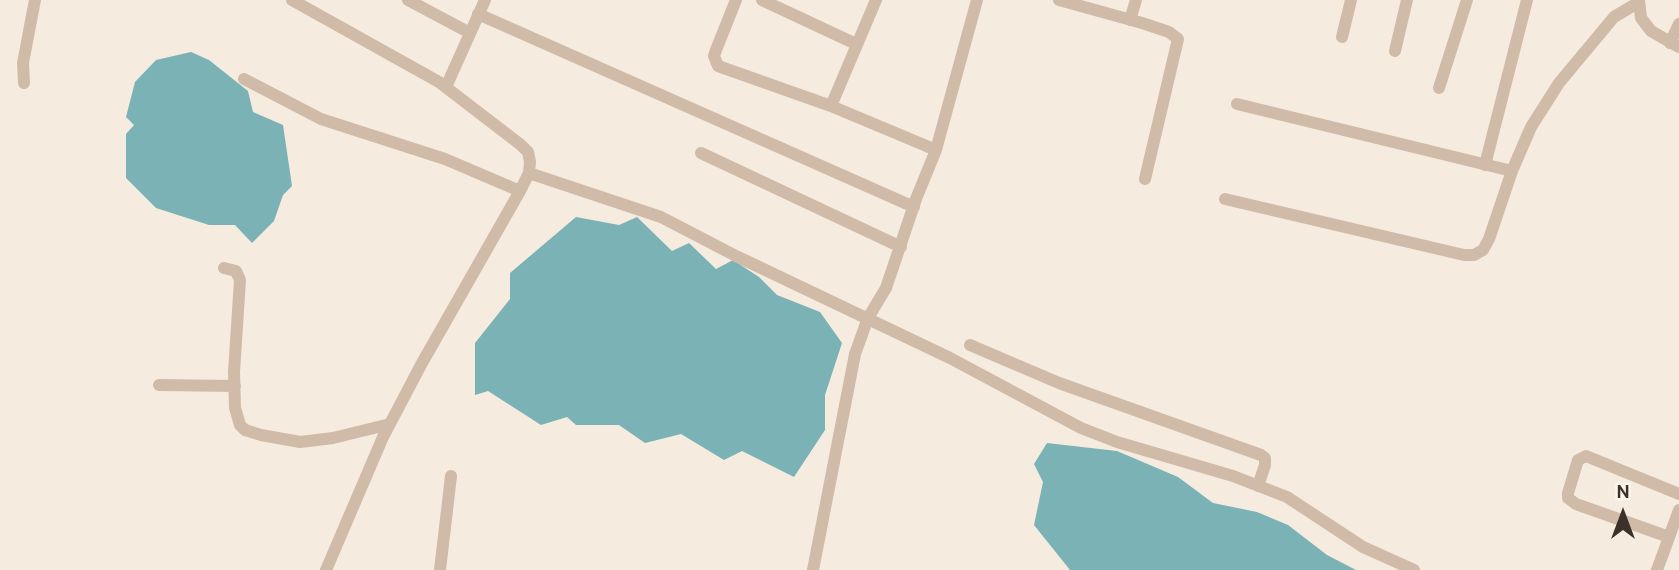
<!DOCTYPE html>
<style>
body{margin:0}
#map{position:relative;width:1679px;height:570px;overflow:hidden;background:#f6ebdf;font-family:Overpass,sans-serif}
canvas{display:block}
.north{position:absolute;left:1588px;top:479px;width:70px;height:70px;-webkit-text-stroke:5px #fcf5ec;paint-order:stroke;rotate:0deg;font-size:19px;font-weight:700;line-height:28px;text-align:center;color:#3c3029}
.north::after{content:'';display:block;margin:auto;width:24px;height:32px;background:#3c3029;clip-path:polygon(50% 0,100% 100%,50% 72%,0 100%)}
</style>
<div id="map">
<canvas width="1679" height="570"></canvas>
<div class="north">N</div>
</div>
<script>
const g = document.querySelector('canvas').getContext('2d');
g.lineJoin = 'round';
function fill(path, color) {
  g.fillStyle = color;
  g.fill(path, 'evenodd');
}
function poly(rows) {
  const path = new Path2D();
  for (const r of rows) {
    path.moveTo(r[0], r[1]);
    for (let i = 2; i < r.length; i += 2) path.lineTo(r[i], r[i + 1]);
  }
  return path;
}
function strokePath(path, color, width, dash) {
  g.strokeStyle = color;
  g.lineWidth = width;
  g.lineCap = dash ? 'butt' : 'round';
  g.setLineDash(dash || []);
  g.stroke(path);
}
fill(poly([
 [191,52,209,60,248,91,253,112,283,125,292,186,283,195,274,221,252,243,235,225,209,225,156,208,126,178,126,134,134,125,126,117,135,82,156,60],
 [576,217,619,225,637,217,672,251,689,243,716,269,733,260,759,277,777,295,820,312,842,343,825,395,825,430,794,477,742,451,724,460,681,434,645,443,619,425,576,425,567,417,541,425,488,391,475,395,475,343,510,299,510,273],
 [1047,443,1117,451,1178,477,1213,503,1257,512,1288,525,1327,555,1356,570,1070,570,1034,525,1043,482,1034,464]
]), '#7ab2b6');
strokePath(poly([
 [292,0,439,82,521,145,528,152,530,162,529,173,520,191,422,363,383,437,326,570],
 [408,0,470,33],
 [736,0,716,50,714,56,718,66,831,106,936,150],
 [762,0,856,44],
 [1059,0,1142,23,1169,32,1178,39,1145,179],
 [1639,0,1641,18,1651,31,1679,47],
 [478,14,914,207],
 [1130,20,1136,0],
 [1342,37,1351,0],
 [1670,43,1679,24],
 [1395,51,1407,0],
 [244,79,321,119,445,159,520,191],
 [24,83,23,63,35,0],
 [446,87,485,0],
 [1439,88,1467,0],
 [1237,104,1512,171],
 [831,106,876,0],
 [701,153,901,247],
 [1485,165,1527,0],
 [529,173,661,217,736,256,950,358,1081,428,1117,442,1233,476,1287,497,1363,547,1414,570],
 [1225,199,1464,255,1474,255,1483,250,1489,239,1512,171,1531,127,1559,83,1614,17,1639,2],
 [224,268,236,271,240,280,234,372,235,408,240,425,245,430,261,435,300,442,333,438,390,424],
 [970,345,1059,383,1261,455,1265,458,1265,465,1258,486],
 [159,385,235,386],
 [1669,537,1576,504,1568,498,1568,493,1578,460,1586,456,1679,494],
 [440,570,451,476],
 [813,570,855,354,868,318,886,288,916,199,936,150,977,0],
 [1657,570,1679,510]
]), '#d0bba8', 12);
</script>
